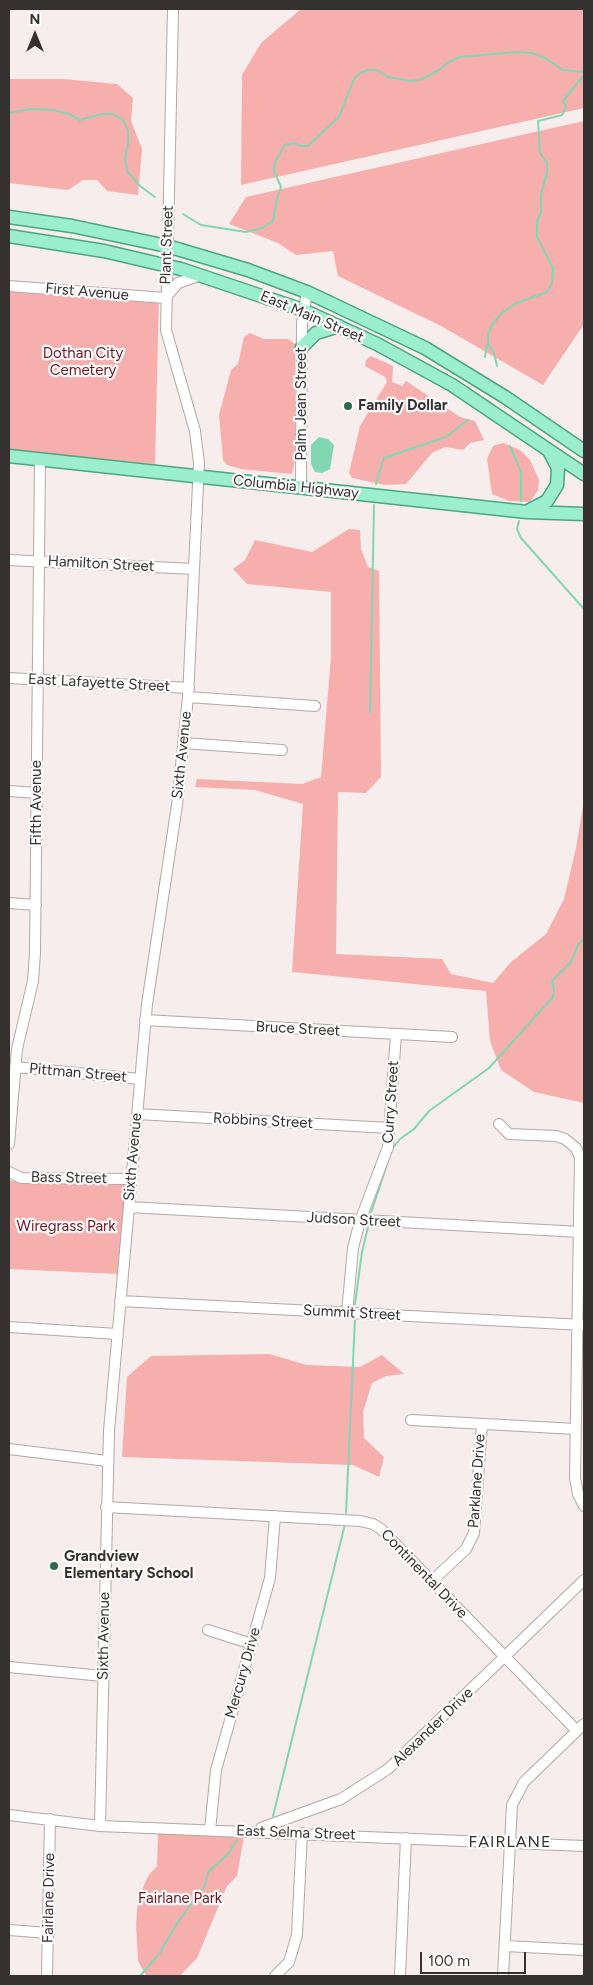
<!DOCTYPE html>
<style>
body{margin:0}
#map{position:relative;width:593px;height:1985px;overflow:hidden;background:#f7edec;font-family:Figtree,sans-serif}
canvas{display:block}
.frame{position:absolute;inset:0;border:10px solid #353131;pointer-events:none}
.north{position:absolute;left:10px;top:10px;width:50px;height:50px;-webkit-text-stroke:4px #fefcfc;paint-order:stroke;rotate:0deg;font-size:14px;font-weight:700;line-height:20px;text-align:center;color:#353131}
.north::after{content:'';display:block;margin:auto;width:18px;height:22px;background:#353131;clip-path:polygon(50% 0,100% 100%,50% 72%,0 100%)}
.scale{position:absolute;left:420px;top:1952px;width:106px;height:22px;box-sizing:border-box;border:2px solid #353131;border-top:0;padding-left:6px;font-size:15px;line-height:18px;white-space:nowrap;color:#353131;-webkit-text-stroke:4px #fefcfc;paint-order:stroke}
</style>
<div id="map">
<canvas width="593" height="1985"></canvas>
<div class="frame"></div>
<div class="north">N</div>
<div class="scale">100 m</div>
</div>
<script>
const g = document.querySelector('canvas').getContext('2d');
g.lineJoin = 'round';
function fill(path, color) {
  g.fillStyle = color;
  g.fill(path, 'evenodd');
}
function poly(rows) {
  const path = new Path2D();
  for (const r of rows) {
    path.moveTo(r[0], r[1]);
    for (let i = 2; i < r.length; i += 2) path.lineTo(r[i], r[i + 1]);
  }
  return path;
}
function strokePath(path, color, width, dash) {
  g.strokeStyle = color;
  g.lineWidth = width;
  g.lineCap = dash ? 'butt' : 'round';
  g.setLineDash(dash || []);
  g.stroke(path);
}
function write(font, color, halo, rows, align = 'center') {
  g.font = font + ' Figtree,sans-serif';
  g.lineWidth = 4.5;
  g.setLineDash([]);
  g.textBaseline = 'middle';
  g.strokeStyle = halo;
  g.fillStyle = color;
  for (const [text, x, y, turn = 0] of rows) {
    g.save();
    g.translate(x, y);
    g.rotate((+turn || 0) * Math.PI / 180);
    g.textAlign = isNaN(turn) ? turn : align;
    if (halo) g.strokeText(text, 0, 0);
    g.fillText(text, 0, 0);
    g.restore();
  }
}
fill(poly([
 [301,9,584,9,584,108,241,185,242,75,261,43],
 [9,79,63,79,117,84,133,98,131,121,142,149,138,195,107,191,97,180,83,180,68,190,9,183],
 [584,121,584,324,543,385,441,326,338,276,333,251,296,255,278,243,229,224,246,197],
 [9,282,159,294,155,464,9,450],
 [250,333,264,339,288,339,295,344,296,457,292,474,241,469,227,465,223,460,219,415,231,370,238,364,244,337],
 [371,356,393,366,392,382,402,386,406,381,460,417,475,421,484,440,470,443,463,450,445,447,432,453,406,484,385,485,352,478,349,473,360,426,387,382,385,377,365,366,366,360],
 [503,443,520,450,530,460,539,480,538,490,530,502,509,501,492,494,487,459,493,446],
 [349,529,360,530,361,549,368,567,379,571,381,777,366,793,338,792,336,954,442,959,451,974,493,983,511,962,546,934,564,899,576,848,584,800,584,1103,534,1092,501,1070,490,1041,486,991,292,972,303,804,255,790,195,787,197,779,302,784,321,777,331,656,331,592,247,584,233,569,245,560,255,540,312,552],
 [9,1181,124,1184,126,1187,118,1274,9,1269],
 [269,1354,307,1365,360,1367,382,1355,404,1374,386,1376,372,1383,363,1412,364,1438,384,1457,379,1477,353,1465,122,1457,127,1377,151,1356],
 [158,1833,244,1836,237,1876,227,1886,197,1958,180,1976,146,1975,138,1961,136,1924,138,1899,148,1876,157,1866]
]), '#f6afac');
fill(poly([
 [319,437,328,439,334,445,330,469,322,473,315,472,311,464,311,445]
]), '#81d7b1');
strokePath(poly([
 [9,113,31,109,53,110,69,114,80,120,102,114,113,114,123,120,128,130,128,143,125,158,127,171,140,186,155,197],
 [183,214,201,225,246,232,262,228,273,221,277,198,281,187,274,171,275,162,285,145,294,143,301,146,308,146,339,117,354,79,360,73,368,70,377,70,388,77,411,81,422,79,439,70,449,62,460,57,517,52,532,53,545,58,563,70,584,72],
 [485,357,487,345],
 [497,366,494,353,488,344,488,335,492,325,501,314,514,304,547,292,552,283,553,268,537,237,537,221,541,212,541,195,547,172,547,163,540,153,538,121,562,115,566,107,563,101,584,75],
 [510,446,521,472,521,501],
 [376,484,384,458,446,437,468,420],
 [519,521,517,529,521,538,584,609],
 [370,712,374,505],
 [392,1149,400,1139,414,1129,429,1111,489,1068,553,997,554,989,552,981,571,962,578,945,584,939],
 [371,1213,390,1155],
 [355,1304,362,1252,368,1227],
 [346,1513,355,1319],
 [273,1816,345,1524],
 [140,1976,159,1954,176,1925,205,1885,208,1872,228,1854,237,1840]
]), '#81d7b1', 2);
const minor = poly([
 [9,286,165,298,178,283,201,275],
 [301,487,302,323,307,292],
 [9,560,194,569],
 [9,678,189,688],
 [188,697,315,706],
 [183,743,282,750],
 [9,791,37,793],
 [9,903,36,905],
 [145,1020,452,1037],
 [15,1067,140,1079],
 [137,1114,390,1128],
 [499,1124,509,1134,556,1136,565,1139,576,1148,580,1157,575,1478,578,1494,584,1506],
 [9,1144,17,1049,33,981,35,953,40,459],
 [9,1172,21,1178,131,1179],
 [129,1207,580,1232],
 [120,1301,584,1325],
 [347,1313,353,1248,360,1221,388,1147,396,1034],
 [9,1327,117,1334],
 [411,1420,576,1429],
 [9,1449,107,1461],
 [106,1507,360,1521,373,1524,381,1529,577,1731],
 [432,1581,466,1549,474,1533,482,1424],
 [208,1630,252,1644],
 [9,1667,103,1676],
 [9,1815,100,1826,584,1846],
 [100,1826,109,1431,147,1004,177,805,188,697,199,463,195,431,166,330,173,9],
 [261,1828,341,1799,388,1769,584,1580],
 [210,1830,216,1770,270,1578,275,1516],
 [9,1930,49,1933],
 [505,1946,584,1950],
 [47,1976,50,1819],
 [275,1976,289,1962,297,1935,302,1833],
 [400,1976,406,1838],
 [503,1976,512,1805,524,1782,584,1724]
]);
const major = poly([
 [9,217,72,226,167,246,248,270,307,292,425,348,505,397,584,451],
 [9,236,104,251,181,269,303,310,377,344,452,385,584,474],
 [302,347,316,333,339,326],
 [9,456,527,512,584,514],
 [528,511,547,501,557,485,558,468,549,451]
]);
strokePath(minor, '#b2a8a8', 12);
strokePath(major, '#4ca682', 15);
strokePath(minor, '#fff', 10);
strokePath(major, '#9befce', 12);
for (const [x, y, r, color] of [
 [348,406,5,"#2f6851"],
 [54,1566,5,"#2f6851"]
]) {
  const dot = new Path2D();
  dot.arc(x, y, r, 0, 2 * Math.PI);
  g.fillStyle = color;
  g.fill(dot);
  strokePath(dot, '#fefcfc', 2);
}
write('15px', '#353131', '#fefcfc', [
 ["Plant Street",167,245,-88],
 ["First Avenue",87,292,5],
 ["East Main Street",312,317,23],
 ["Palm Jean Street",302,404,-90],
 ["Columbia Highway",296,487,6],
 ["Hamilton Street",101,564,3],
 ["East Lafayette Street",99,683,3],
 ["Sixth Avenue",182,755,-84],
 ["Fifth Avenue",37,803,-90],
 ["Bruce Street",298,1029,3],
 ["Pittman Street",78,1073,5],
 ["Curry Street",391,1102,-86],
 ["Robbins Street",263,1121,3],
 ["Sixth Avenue",133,1157,-85],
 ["Bass Street",69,1178,1],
 ["Judson Street",354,1220,3],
 ["Summit Street",352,1313,3],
 ["Parklane Drive",477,1481,-86],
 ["Continental Drive",424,1574,46],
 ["Sixth Avenue",104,1636,-89],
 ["Mercury Drive",243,1673,-74],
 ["Alexander Drive",433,1727,-44],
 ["East Selma Street",296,1833,2],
 ["Fairlane Drive",49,1898,-89]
]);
write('15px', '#75141f', '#fefcfc', [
 ["Dothan City",83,354],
 ["Cemetery",83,371],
 ["Wiregrass Park",66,1227],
 ["Fairlane Park",180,1899]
]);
write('bold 15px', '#353131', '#fefcfc', [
 ["Family Dollar",358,406],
 ["Grandview",64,1557],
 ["Elementary School",64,1574]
], 'left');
g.letterSpacing = '1px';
write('16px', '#353131', '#fefcfc', [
 ["FAIRLANE",510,1842]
]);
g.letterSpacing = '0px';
</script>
